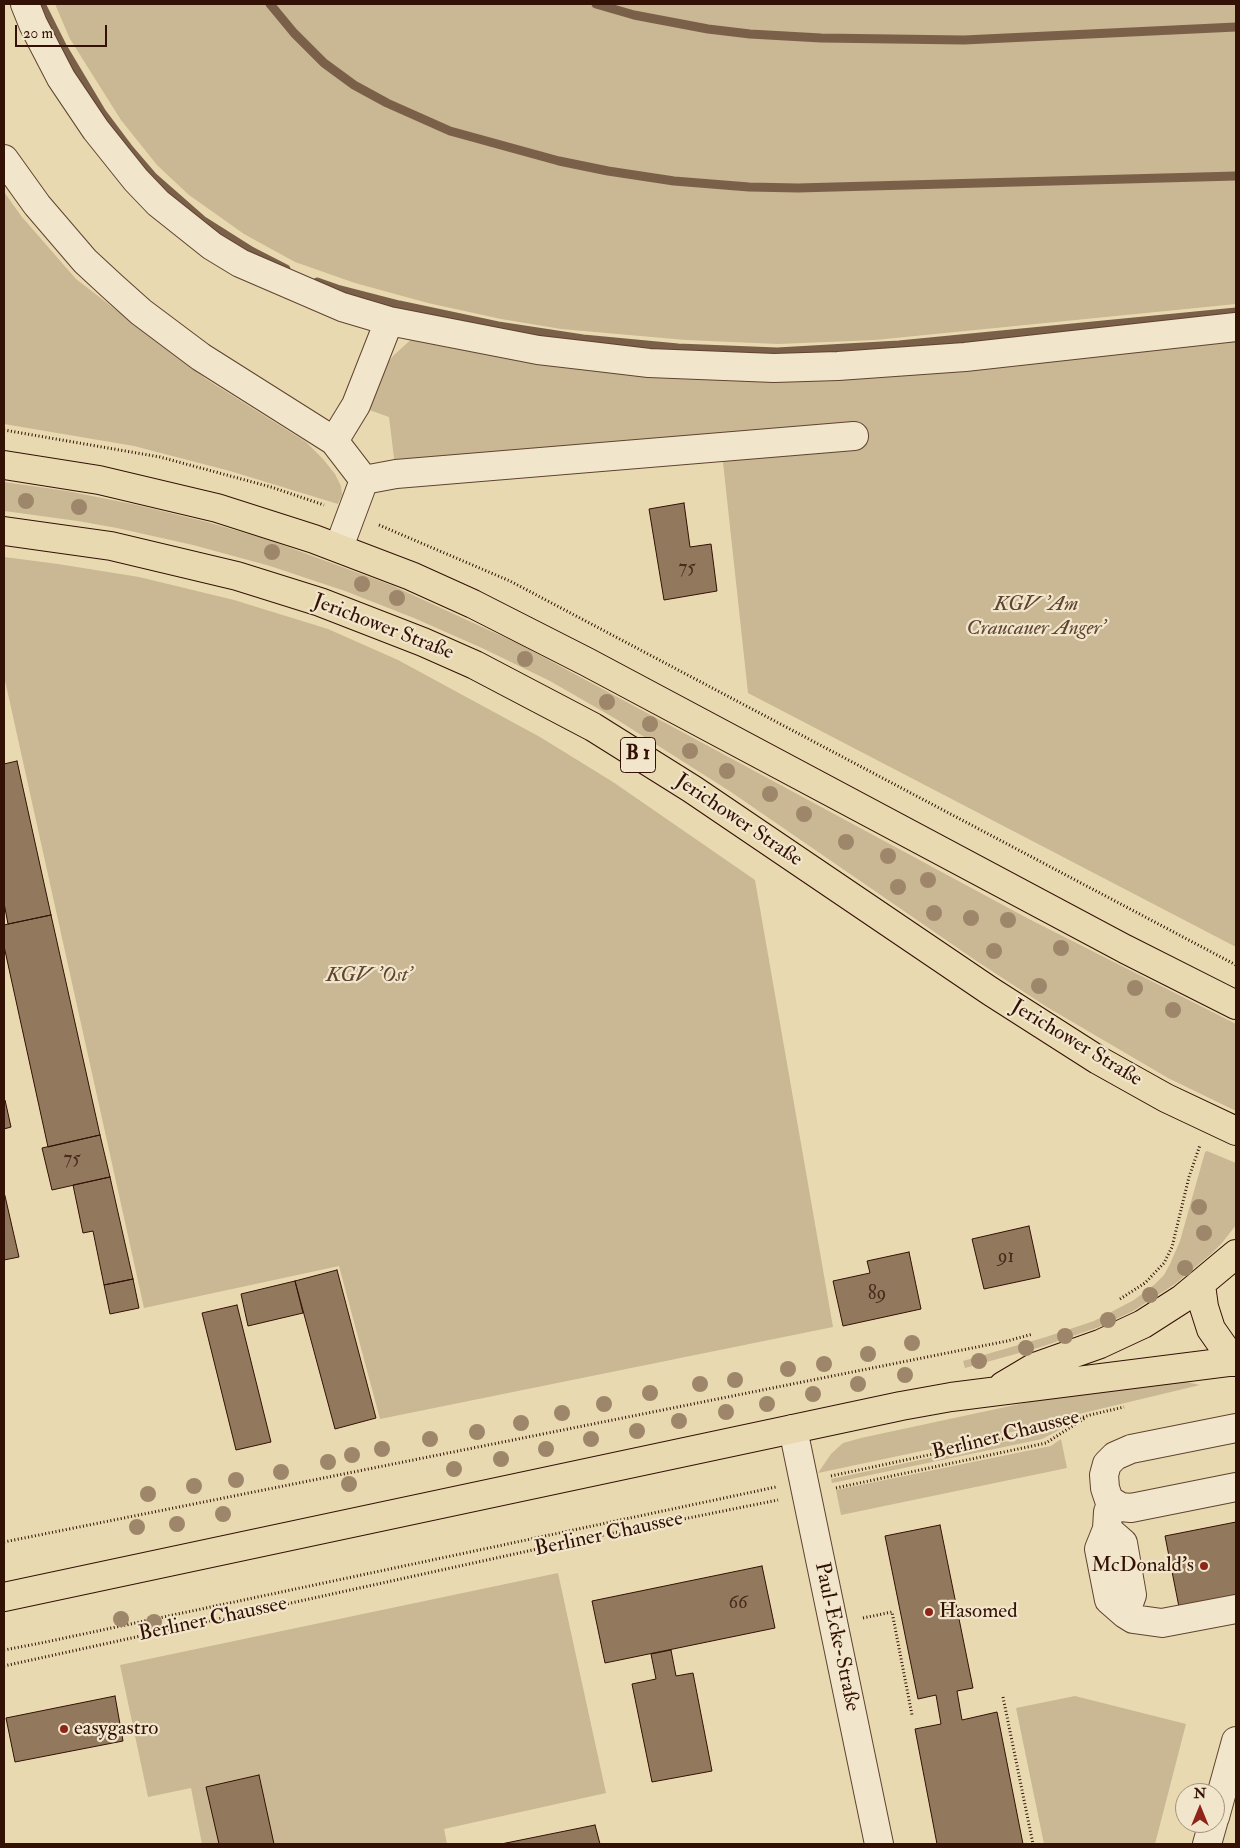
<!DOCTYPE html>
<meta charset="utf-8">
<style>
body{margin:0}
#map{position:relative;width:1240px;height:1848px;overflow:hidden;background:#e9d9b0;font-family:"IM FELL Double Pica",serif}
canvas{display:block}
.frame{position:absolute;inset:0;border:5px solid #331105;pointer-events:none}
.north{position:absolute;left:1175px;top:1783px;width:50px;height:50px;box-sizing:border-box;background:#f1e6cc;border:1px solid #a5917c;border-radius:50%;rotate:0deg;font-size:14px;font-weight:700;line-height:20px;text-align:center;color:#331105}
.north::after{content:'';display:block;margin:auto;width:18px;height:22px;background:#8f2418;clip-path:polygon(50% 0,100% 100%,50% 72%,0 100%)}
.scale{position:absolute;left:15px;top:25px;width:92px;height:22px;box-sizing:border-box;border:2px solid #331105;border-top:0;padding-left:6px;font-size:15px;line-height:18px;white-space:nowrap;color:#331105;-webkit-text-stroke:4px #f1e6cc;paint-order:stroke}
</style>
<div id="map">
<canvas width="1240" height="1848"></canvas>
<div class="frame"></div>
<div class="north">N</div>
<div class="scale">20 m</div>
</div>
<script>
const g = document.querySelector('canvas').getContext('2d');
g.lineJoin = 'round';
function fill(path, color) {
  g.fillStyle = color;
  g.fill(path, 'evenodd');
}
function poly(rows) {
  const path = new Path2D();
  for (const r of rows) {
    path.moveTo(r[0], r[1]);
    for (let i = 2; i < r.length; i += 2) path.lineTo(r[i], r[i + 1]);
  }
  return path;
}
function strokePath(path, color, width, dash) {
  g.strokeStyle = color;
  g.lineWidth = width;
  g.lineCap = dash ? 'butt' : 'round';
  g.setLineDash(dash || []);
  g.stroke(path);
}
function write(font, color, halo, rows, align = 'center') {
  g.font = font + ' "IM FELL Double Pica",serif';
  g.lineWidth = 4.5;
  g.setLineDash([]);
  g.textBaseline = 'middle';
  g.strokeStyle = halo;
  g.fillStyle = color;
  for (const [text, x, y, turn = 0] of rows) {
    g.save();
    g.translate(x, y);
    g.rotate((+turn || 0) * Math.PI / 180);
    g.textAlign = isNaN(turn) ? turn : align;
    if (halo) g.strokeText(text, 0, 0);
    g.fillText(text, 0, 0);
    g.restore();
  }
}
fill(poly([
 [55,4,1236,4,1236,304,875,340,778,344,686,340,561,329,501,319,428,303,355,283,295,262,244,234,189,195,157,165,121,120,70,39],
 [4,192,22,217,76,279,206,379,306,442,323,459,335,474,341,486,342,495,338,504,230,471,134,446,4,424],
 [415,336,601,366,1236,337,1236,947,748,693,722,453,865,445,864,433,395,466,389,417,364,408,381,371,394,355],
 [4,482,67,491,137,505,207,522,269,540,391,585,519,644,1027,918,1236,1024,1236,1111,1168,1078,1047,1007,978,962,731,792,616,719,550,681,482,648,414,618,345,591,270,566,193,545,117,528,78,521,4,511],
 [4,557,58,564,139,577,234,600,328,629,398,660,540,737,613,782,755,880,833,1327,380,1419,339,1266,144,1308,4,676],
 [1207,1151,1236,1163,1236,1225,1222,1243,1211,1254,1175,1284,1133,1311,1099,1327,1041,1347,965,1368,963,1361,1046,1337,1094,1321,1134,1300,1155,1284,1164,1275,1170,1264,1180,1241,1205,1152],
 [1182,1381,1200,1385,1083,1413,1035,1427,818,1473,831,1454,843,1443,861,1438,1080,1391],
 [1065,1427,1042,1439,832,1483,831,1479,1041,1434],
 [1061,1439,1067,1468,841,1515,836,1490,1051,1446],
 [558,1573,606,1793,444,1829,447,1844,202,1844,191,1788,148,1797,120,1665],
 [1075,1696,1186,1724,1155,1844,1044,1844,1016,1708]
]), '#cab793');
strokePath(poly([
 [41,4,62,46,102,113,129,149,153,177,202,220,251,251,286,269],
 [270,4,294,33,324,63,354,85,387,103,450,131,559,161,608,171,674,181,749,187,798,188,1236,176],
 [596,4,634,15,708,29,750,34,821,38,964,40,1236,27],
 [317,282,337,289,399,305,498,326,583,339,678,348,777,352,899,345,1236,312]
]), '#7b6049', 9);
const building = poly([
 [684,503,690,547,711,544,717,591,664,600,649,509,684,503],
 [17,761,51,915,8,924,4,903,4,764,17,761],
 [51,915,100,1135,48,1147,4,946,4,925,51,915],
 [4,1100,5,1100,11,1127,4,1129,4,1100],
 [100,1135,110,1177,52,1190,42,1148,100,1135],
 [110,1177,133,1279,104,1285,93,1231,83,1233,73,1185,110,1177],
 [5,1196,19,1257,4,1260,4,1197,5,1196],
 [1029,1226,1040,1277,984,1289,972,1239,1029,1226],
 [909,1252,921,1309,843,1326,833,1281,870,1273,867,1261,909,1252],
 [337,1270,376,1418,335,1429,295,1281,337,1270],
 [133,1279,139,1308,110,1314,104,1285,133,1279],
 [295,1281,303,1313,248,1326,241,1294,295,1281],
 [237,1305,271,1442,236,1450,202,1313,237,1305],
 [1236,1522,1236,1596,1179,1607,1165,1536,1236,1522],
 [940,1525,973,1688,957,1691,962,1720,997,1712,1023,1844,937,1844,915,1729,941,1724,936,1695,918,1699,885,1536,940,1525],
 [762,1566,775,1628,605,1663,592,1601,762,1566],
 [671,1650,676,1676,693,1673,712,1771,652,1782,632,1684,656,1679,651,1654,671,1650],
 [115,1696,123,1741,15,1762,6,1718,115,1696],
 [259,1775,274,1844,219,1844,206,1787,259,1775],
 [595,1825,600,1844,501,1844,595,1825]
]);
fill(building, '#92795e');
strokePath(building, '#331105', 1);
const minor = poly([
 [25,4,33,24,61,78,96,130,136,180,158,203,212,246,240,263,342,307,389,321,538,350,590,356,649,363,774,368,838,366,965,357,1236,327],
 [4,159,37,205,85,261,112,286,141,312,201,357,334,441,364,480],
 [334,441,356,405,389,321],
 [339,547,364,480,396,474,854,436],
 [1236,1428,1131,1449,1115,1456,1107,1464,1104,1475,1105,1488,1109,1500,1121,1507,1131,1508,1236,1487],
 [793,1429,879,1844],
 [1108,1512,1107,1529,1099,1549,1109,1600,1125,1614],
 [1107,1529,1123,1543,1132,1595,1125,1614,1133,1619,1162,1623,1236,1609],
 [1215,1817,1236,1741],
 [1207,1844,1213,1823]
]);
const major = poly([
 [4,465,99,480,217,508,314,539,411,576,473,604,587,662,1125,949,1236,1005],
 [4,531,111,546,237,576,320,602,423,642,475,665,593,727,692,789,990,991,1098,1060,1166,1098,1236,1131],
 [1201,1285,1204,1307,1211,1329,1234,1362],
 [1003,1386,1035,1367,1100,1344,1143,1324,1182,1299,1236,1254],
 [4,1597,901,1406,951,1397,1236,1361]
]);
strokePath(minor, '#604330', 30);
strokePath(major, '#331105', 30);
strokePath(poly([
 [4,430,160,457,271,487,324,505],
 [379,525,510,581,1236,965],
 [1120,1299,1145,1283,1164,1263,1172,1247,1189,1177,1200,1145],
 [831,1476,1040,1431,1090,1415,1124,1407],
 [836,1488,1046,1443,1085,1418],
 [4,1542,1007,1341,1033,1334],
 [863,1618,892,1612,912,1715],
 [4,1650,41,1643,776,1487],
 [4,1666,569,1542,778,1500],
 [1003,1697,1033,1844]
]), '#331105', 3, [1, 2.5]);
strokePath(minor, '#f1e6cc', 28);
strokePath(major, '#e9d9b0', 28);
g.fillStyle = '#9e866a';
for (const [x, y] of [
 [26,501],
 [79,507],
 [272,552],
 [362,584],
 [397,598],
 [525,659],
 [607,702],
 [650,724],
 [690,751],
 [727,771],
 [770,794],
 [804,814],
 [846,842],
 [888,856],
 [928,880],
 [898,887],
 [934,913],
 [971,918],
 [1008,920],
 [1061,948],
 [994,951],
 [1039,986],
 [1135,988],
 [1173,1010],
 [1199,1207],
 [1204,1233],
 [1185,1268],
 [1150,1295],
 [1108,1320],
 [1065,1336],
 [912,1343],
 [1026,1348],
 [868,1354],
 [979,1361],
 [824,1364],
 [788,1369],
 [905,1375],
 [735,1380],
 [700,1384],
 [858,1384],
 [650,1393],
 [813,1394],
 [604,1404],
 [767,1404],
 [726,1412],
 [562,1413],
 [679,1421],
 [521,1423],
 [637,1431],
 [477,1432],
 [430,1439],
 [591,1439],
 [382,1449],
 [546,1449],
 [352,1455],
 [501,1459],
 [328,1462],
 [454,1469],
 [281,1472],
 [236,1480],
 [349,1484],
 [194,1486],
 [148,1494],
 [223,1514],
 [177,1524],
 [137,1527],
 [121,1619],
 [154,1622]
]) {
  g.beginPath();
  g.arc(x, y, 8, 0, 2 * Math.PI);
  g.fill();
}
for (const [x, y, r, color] of [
 [1204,1566,5,"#8f2418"],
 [929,1612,5,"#8f2418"],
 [64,1729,5,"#8f2418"]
]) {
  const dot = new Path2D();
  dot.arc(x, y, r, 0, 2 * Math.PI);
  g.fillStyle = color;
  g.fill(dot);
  strokePath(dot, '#f1e6cc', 2);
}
write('19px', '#4b2b1b', null, [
 ["75",687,569],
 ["75",72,1160],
 ["91",1006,1258],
 ["89",877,1295],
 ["66",738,1604]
]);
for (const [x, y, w] of [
 [638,755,35]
]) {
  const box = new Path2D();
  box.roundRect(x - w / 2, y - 17.5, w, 35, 4);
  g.fillStyle = '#f1e6cc';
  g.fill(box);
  strokePath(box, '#331105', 1);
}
write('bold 20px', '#331105', null, [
 ["B 1",638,755]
]);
write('italic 21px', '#604330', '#f1e6cc', [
 ["KGV 'Am",1036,605],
 ["Craucauer Anger'",1036,629],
 ["KGV 'Ost'",369,976]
]);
write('21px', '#331105', '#f1e6cc', [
 ["Jerichower Straße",383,628,21],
 ["Jerichower Straße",738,821,34],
 ["Jerichower Straße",1076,1044,31],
 ["Berliner Chaussee",1006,1436,-14],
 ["Berliner Chaussee",609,1535,-12],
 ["Berliner Chaussee",213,1620,-12],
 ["Paul-Ecke-Straße",836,1637,78]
]);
write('21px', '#331105', '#f1e6cc', [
 ["McDonald's",1194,1566,"right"],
 ["Hasomed",939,1612],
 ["easygastro",74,1729]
], 'left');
</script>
